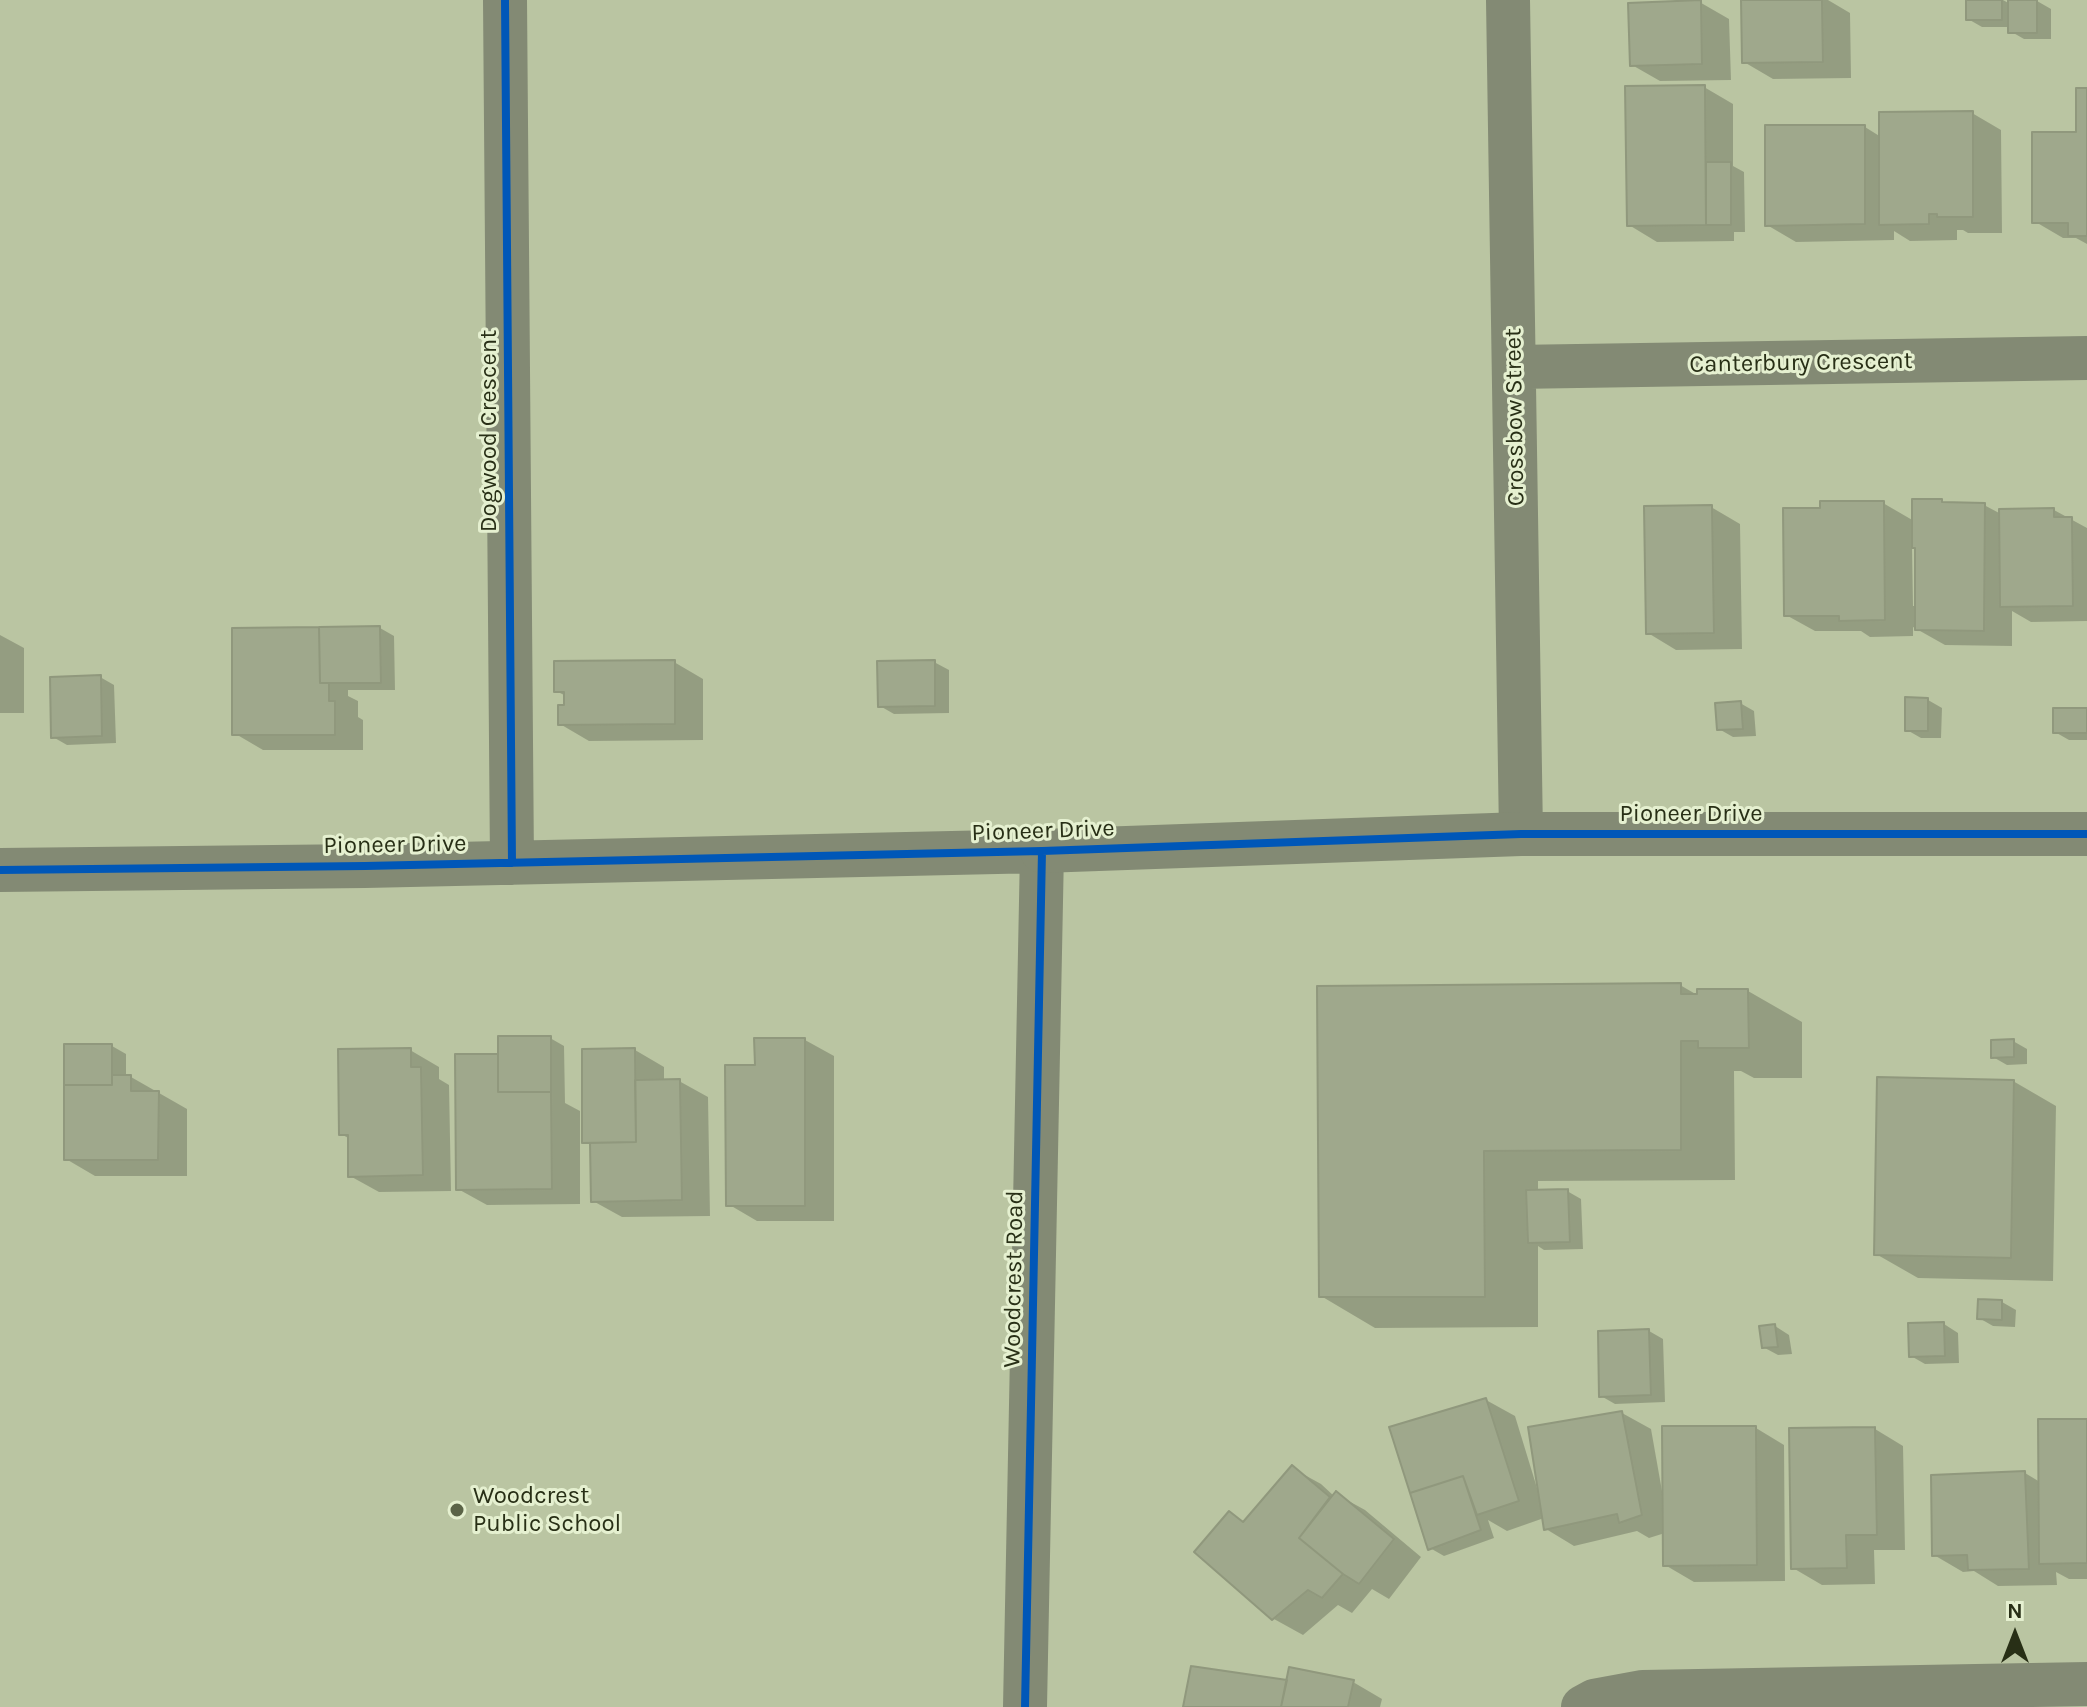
<!DOCTYPE html>
<style>
body{margin:0}
#map{position:relative;width:2087px;height:1707px;overflow:hidden;background:#bac5a2;font-family:Karla,sans-serif}
canvas{display:block}
.north{position:absolute;left:1975px;top:1595px;width:80px;height:80px;-webkit-text-stroke:6px #e5f0d0;paint-order:stroke;rotate:0deg;font-size:22px;font-weight:700;line-height:32px;text-align:center;color:#282f16}
.north::after{content:'';display:block;margin:auto;width:28px;height:36px;background:#282f16;clip-path:polygon(50% 0,100% 100%,50% 72%,0 100%)}
</style>
<div id="map">
<canvas width="2087" height="1707"></canvas>
<div class="north">N</div>
</div>
<script>
const g = document.querySelector('canvas').getContext('2d');
g.lineJoin = 'round';
function fill(path, color) {
  g.fillStyle = color;
  g.fill(path, 'evenodd');
}
function poly(rows) {
  const path = new Path2D();
  for (const r of rows) {
    path.moveTo(r[0], r[1]);
    for (let i = 2; i < r.length; i += 2) path.lineTo(r[i], r[i + 1]);
  }
  return path;
}
function strokePath(path, color, width, dash) {
  g.strokeStyle = color;
  g.lineWidth = width;
  g.lineCap = dash ? 'butt' : 'round';
  g.setLineDash(dash || []);
  g.stroke(path);
}
function write(font, color, halo, rows, align = 'center') {
  g.font = font + ' Karla,sans-serif';
  g.lineWidth = 6;
  g.setLineDash([]);
  g.textBaseline = 'middle';
  g.strokeStyle = halo;
  g.fillStyle = color;
  for (const [text, x, y, turn = 0] of rows) {
    g.save();
    g.translate(x, y);
    g.rotate((+turn || 0) * Math.PI / 180);
    g.textAlign = isNaN(turn) ? turn : align;
    if (halo) g.strokeText(text, 0, 0);
    g.fillText(text, 0, 0);
    g.restore();
  }
}
fill(poly([
 [1690,0,1696,0,1729,19,1731,80,1660,81,1632,65,1690,2],
 [1743,0,1828,0,1850,13,1851,78,1773,79,1744,62],
 [1968,0,2003,0,2010,4,2037,1,2051,9,2051,39,2024,39,2010,31,2010,27,1982,27,1968,19],
 [1704,87,1733,104,1733,166,1744,172,1745,232,1734,232,1734,241,1657,242,1629,225],
 [2087,90,2087,244,2076,238,2063,238,2034,221,2078,134],
 [1972,113,2001,130,2002,233,1968,233,1963,230,1957,230,1957,240,1910,241,1894,231,1894,240,1796,242,1767,225,1865,127,1881,137],
 [1941,501,1946,504,1984,505,2001,514,2054,510,2087,528,2087,621,2031,622,2012,611,2012,646,1945,645,1913,627,1913,636,1870,637,1861,631,1815,631,1786,615,1822,510,1883,503,1914,521],
 [1912,546,1917,549,1917,606,1913,606],
 [1711,507,1740,524,1742,649,1676,650,1648,633],
 [380,628,394,636,395,690,348,690,348,696,358,701,358,717,363,720,363,750,263,750,234,733],
 [0,635,24,648,24,713,0,713],
 [674,662,703,679,703,740,589,741,560,724,566,707,566,696,556,691],
 [934,662,949,670,949,713,894,714,880,706],
 [100,677,114,685,116,743,67,745,53,737],
 [1928,700,1942,708,1941,738,1921,738,1907,730],
 [1740,703,1754,711,1756,736,1733,737,1719,729],
 [2087,710,2087,740,2069,740,2055,732],
 [1680,985,1699,996,1748,991,1802,1022,1802,1078,1754,1078,1741,1071,1734,1071,1735,1180,1538,1181,1538,1192,1567,1191,1581,1199,1583,1249,1544,1250,1538,1246,1538,1327,1375,1328,1321,1296,1319,988],
 [550,1038,564,1046,565,1103,580,1111,580,1204,487,1205,458,1189,500,1056],
 [805,1040,834,1056,834,1221,757,1221,728,1204,757,1067],
 [2013,1041,2027,1049,2027,1064,2007,1065,1993,1057],
 [112,1046,126,1054,126,1077,131,1077,187,1109,187,1176,95,1176,66,1159],
 [410,1050,439,1067,439,1079,449,1085,451,1191,379,1192,350,1176,350,1139,341,1134],
 [635,1050,664,1067,664,1081,679,1081,708,1097,710,1216,622,1217,593,1201,592,1146,584,1141],
 [2013,1081,2056,1106,2053,1281,1918,1278,1876,1254],
 [2002,1302,2016,1310,2015,1327,1993,1326,1979,1318],
 [1944,1324,1958,1333,1959,1363,1925,1364,1911,1356],
 [1775,1326,1789,1335,1792,1354,1778,1355,1763,1347],
 [1649,1331,1663,1339,1665,1402,1615,1404,1601,1396],
 [1486,1400,1515,1416,1537,1488,1622,1413,1651,1429,1662,1491,1756,1428,1784,1445,1785,1581,1694,1582,1665,1565,1665,1533,1649,1538,1637,1531,1574,1546,1546,1529,1544,1518,1507,1531,1488,1520,1494,1538,1444,1556,1430,1548],
 [2087,1421,2087,1579,2069,1579,2056,1572,2057,1585,1998,1586,1974,1571,1963,1572,1934,1555,2025,1473,2040,1482],
 [1875,1429,1903,1446,1905,1550,1874,1550,1875,1584,1822,1585,1793,1568],
 [1292,1468,1321,1484,1334,1496,1336,1494,1365,1510,1421,1557,1389,1599,1372,1589,1352,1613,1338,1605,1303,1635,1274,1619,1229,1513,1245,1522],
 [1353,1682,1382,1699,1380,1707,1185,1707,1288,1683]
]), '#0003');
const building = poly([
 [1701,0,1702,64,1630,66,1628,3,1701,0],
 [1741,0,1822,0,1823,62,1742,63,1741,0],
 [1966,0,2002,0,2002,20,1966,20,1966,0],
 [2008,0,2037,0,2037,33,2008,33,2008,0],
 [1705,85,1706,225,1627,226,1625,86,1705,85],
 [2076,88,2087,88,2087,236,2068,236,2068,223,2032,223,2032,132,2076,132,2076,88],
 [1973,111,1973,217,1937,217,1937,214,1929,214,1929,224,1879,225,1879,112,1973,111],
 [1765,125,1865,125,1865,224,1765,226,1765,125],
 [1706,162,1731,162,1731,225,1706,225,1706,162],
 [1912,499,1942,499,1942,502,1985,503,1984,631,1915,630,1915,548,1912,548,1912,499],
 [1820,501,1884,501,1885,620,1839,621,1839,616,1784,616,1783,508,1820,508,1820,501],
 [1712,505,1714,633,1646,634,1644,506,1712,505],
 [2054,508,2054,517,2072,517,2073,606,2000,607,1999,509,2054,508],
 [380,626,381,683,320,683,319,627,380,626],
 [319,627,320,683,329,683,329,701,335,701,335,735,232,735,232,628,319,627],
 [675,660,675,724,558,725,558,705,564,705,564,692,554,692,554,661,675,660],
 [935,660,935,706,878,707,877,661,935,660],
 [101,675,102,736,51,738,50,677,101,675],
 [1905,697,1928,698,1928,731,1905,731,1905,697],
 [1741,701,1743,729,1717,730,1715,703,1741,701],
 [2053,708,2087,708,2087,733,2053,733,2053,708],
 [1681,983,1681,994,1697,994,1697,989,1748,989,1749,1048,1698,1048,1698,1041,1681,1041,1681,1150,1484,1151,1485,1297,1319,1297,1317,986,1681,983],
 [498,1036,551,1036,551,1092,498,1092,498,1036],
 [754,1038,805,1038,805,1206,726,1206,725,1065,755,1065,754,1038],
 [2014,1039,2014,1057,1991,1058,1991,1040,2014,1039],
 [64,1044,112,1044,112,1085,64,1085,64,1044],
 [411,1048,411,1067,421,1067,423,1175,348,1177,348,1135,339,1135,338,1049,411,1048],
 [635,1048,636,1142,582,1143,582,1049,635,1048],
 [455,1054,498,1054,498,1092,551,1092,552,1189,456,1190,455,1054],
 [112,1075,131,1075,131,1091,159,1091,158,1160,64,1160,64,1085,112,1085,112,1075],
 [1877,1077,2014,1080,2011,1258,1874,1255,1877,1077],
 [680,1079,682,1200,591,1202,590,1143,636,1142,635,1080,680,1079],
 [1568,1189,1570,1242,1528,1243,1526,1190,1568,1189],
 [1978,1299,2002,1300,2002,1320,1977,1319,1978,1299],
 [1944,1322,1945,1356,1909,1357,1908,1323,1944,1322],
 [1775,1324,1778,1347,1762,1348,1759,1326,1775,1324],
 [1649,1329,1651,1395,1599,1397,1598,1331,1649,1329],
 [1486,1398,1519,1501,1477,1515,1463,1476,1410,1493,1389,1427,1486,1398],
 [1622,1411,1642,1515,1619,1523,1617,1514,1544,1530,1528,1427,1622,1411],
 [2038,1419,2087,1419,2087,1563,2039,1564,2038,1419],
 [1662,1426,1756,1426,1757,1565,1663,1566,1662,1426],
 [1875,1427,1877,1535,1846,1535,1847,1568,1791,1569,1789,1428,1875,1427],
 [1292,1465,1330,1497,1299,1538,1343,1574,1322,1598,1308,1590,1272,1620,1194,1552,1229,1511,1243,1522,1292,1465],
 [2025,1471,2029,1569,1968,1570,1967,1555,1932,1556,1931,1475,2025,1471],
 [1463,1476,1481,1530,1428,1550,1410,1493,1463,1476],
 [1336,1491,1394,1539,1359,1584,1343,1574,1299,1538,1336,1491],
 [1191,1666,1287,1680,1281,1707,1183,1707,1191,1666],
 [1289,1667,1354,1680,1348,1707,1281,1707,1289,1667]
]);
fill(building, '#9fa88c');
strokePath(building, '#90987d', 2);
strokePath(poly([
 [505,0,512,863],
 [1508,0,1521,834],
 [1514,367,2087,358],
 [0,870,365,866,1042,851,1025,1707],
 [1583,1707,1594,1701,1643,1692,2087,1684]
]), '#838a74', 44);
strokePath(poly([
 [1042,851,1521,834,2087,834]
]), '#838a74', 44);
strokePath(poly([
 [505,0,512,863],
 [0,870,365,866,1042,851,1521,834,2087,834],
 [1025,1707,1042,851]
]), '#0057b8', 8);
for (const [x, y, r, color] of [
 [457,1510,8,"#5b6447"]
]) {
  const dot = new Path2D();
  dot.arc(x, y, r, 0, 2 * Math.PI);
  g.fillStyle = color;
  g.fill(dot);
  strokePath(dot, '#e5f0d0', 3);
}
write('24px', '#282f16', '#e5f0d0', [
 ["Canterbury Crescent",1801,363,-1],
 ["Crossbow Street",1515,417,-91],
 ["Dogwood Crescent",489,431,-90],
 ["Pioneer Drive",1691,814],
 ["Pioneer Drive",1043,831,-2],
 ["Pioneer Drive",395,845,-1],
 ["Woodcrest Road",1014,1279,-89]
]);
write('24px', '#282f16', '#e5f0d0', [
 ["Woodcrest",473,1496],
 ["Public School",473,1524]
], 'left');
</script>
